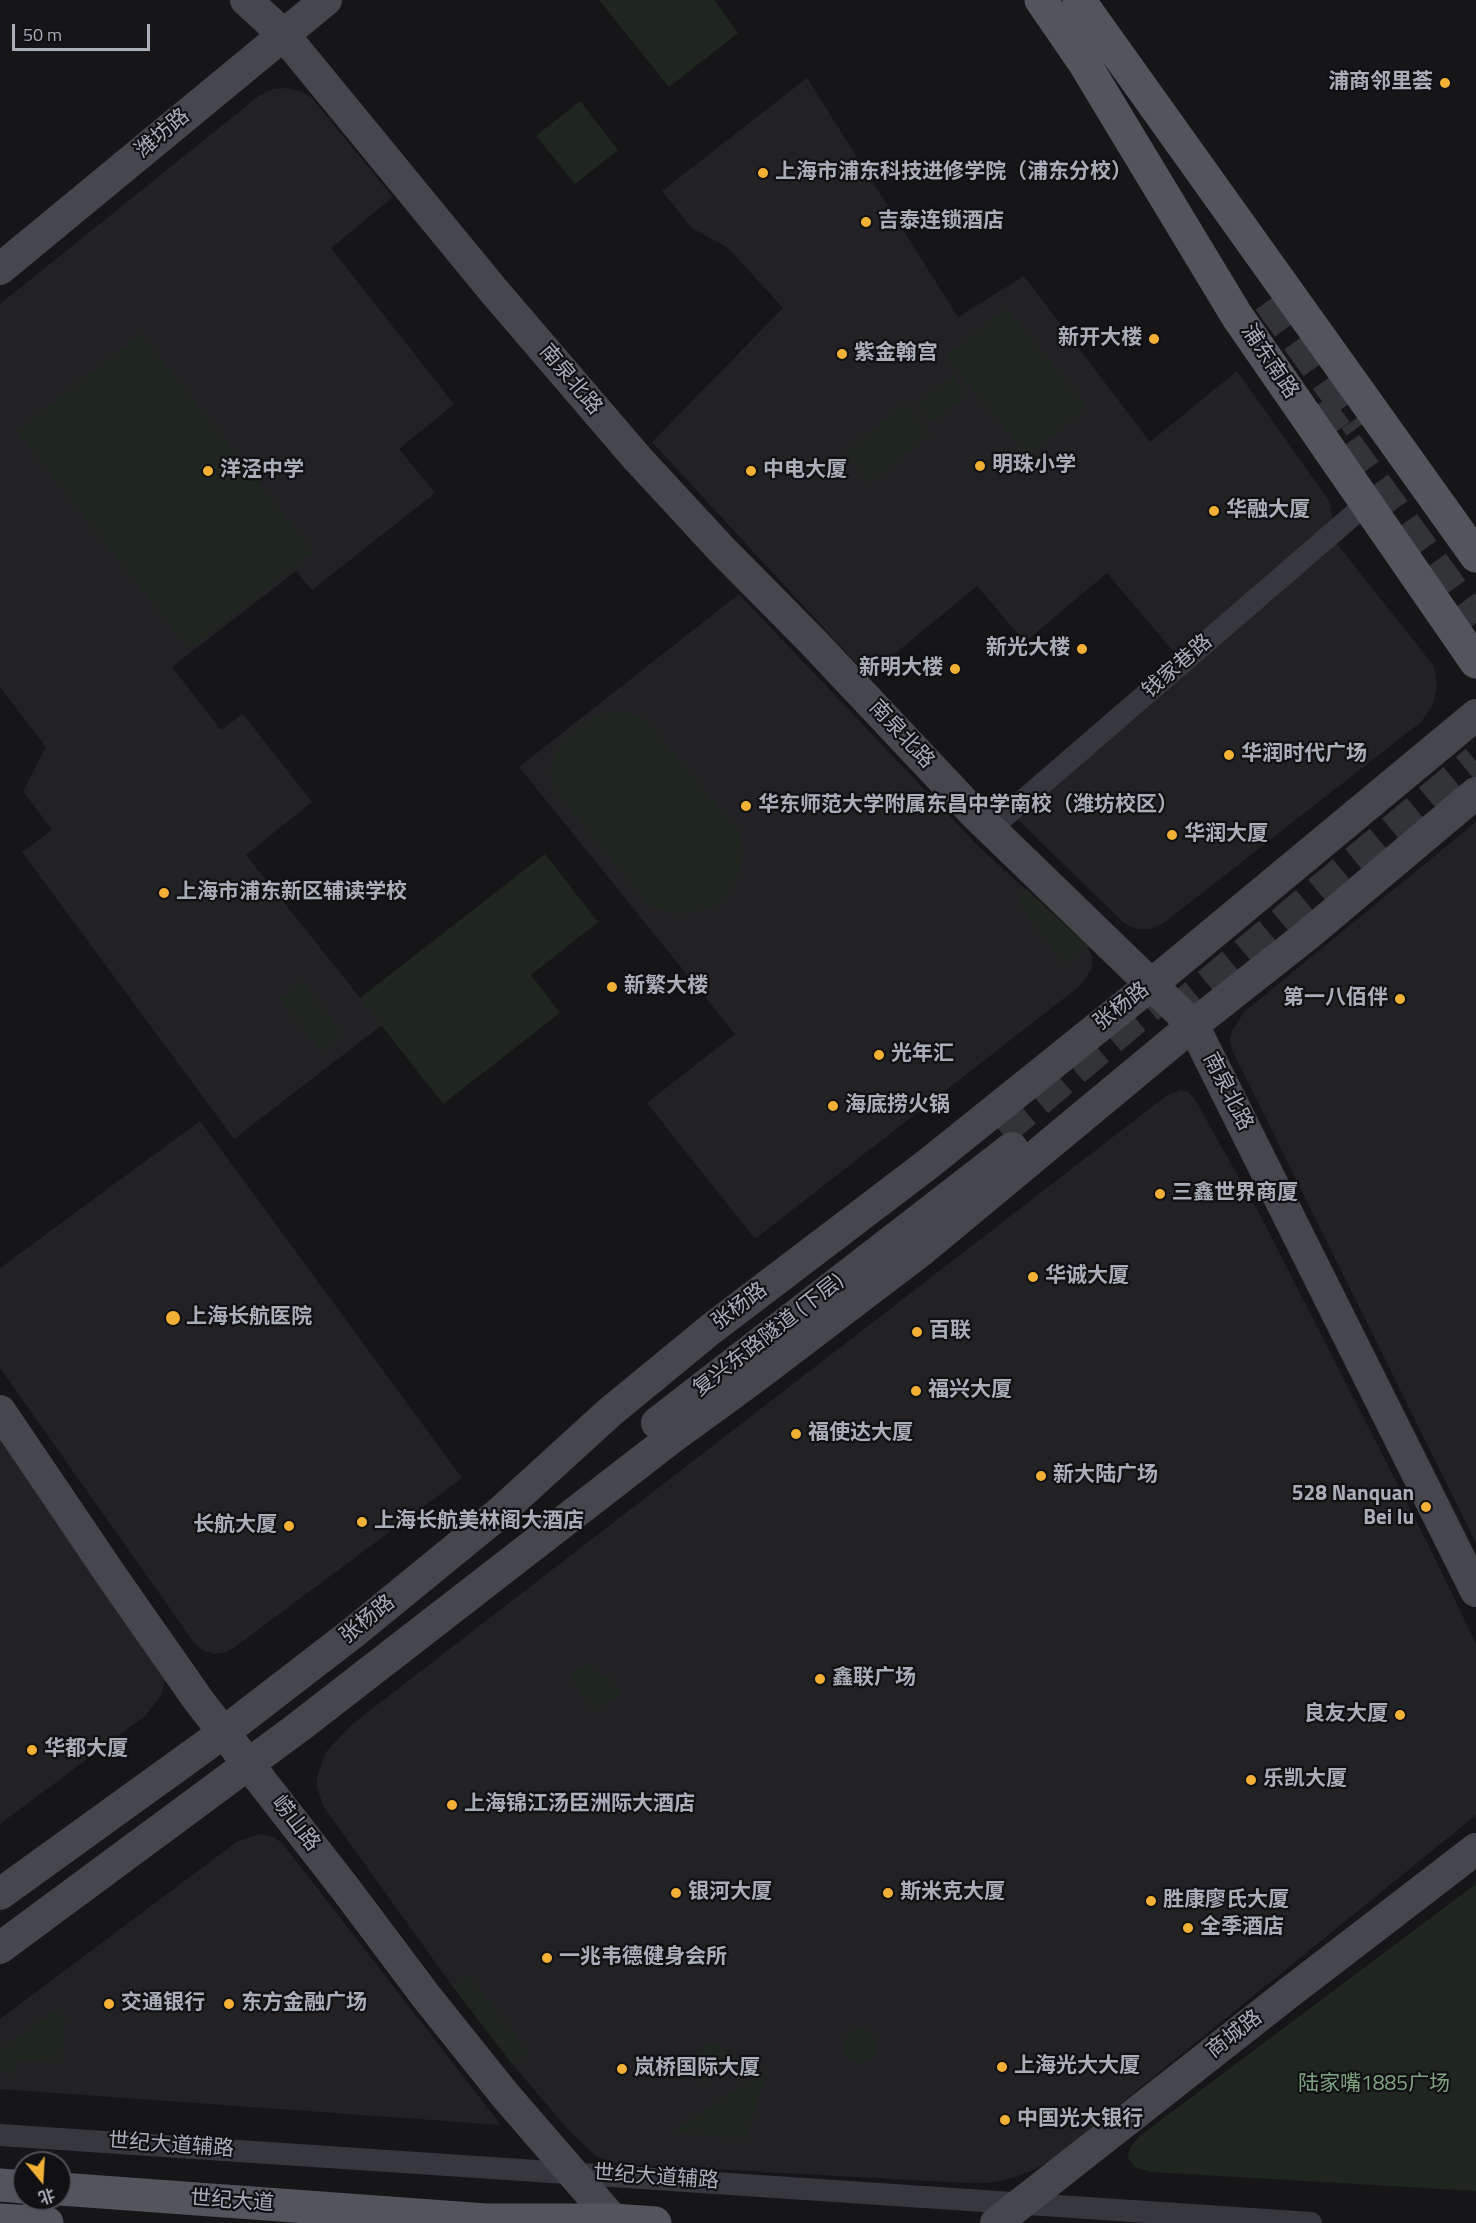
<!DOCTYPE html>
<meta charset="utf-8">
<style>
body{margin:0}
#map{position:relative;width:1476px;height:2223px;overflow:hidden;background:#161618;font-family:"Titillium Web","Noto Sans SC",sans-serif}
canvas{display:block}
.north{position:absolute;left:12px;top:2151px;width:60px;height:60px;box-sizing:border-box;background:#111113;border:2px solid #4d4f55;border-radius:50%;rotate:162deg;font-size:16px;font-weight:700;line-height:24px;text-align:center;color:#a8adb8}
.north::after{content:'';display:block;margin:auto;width:21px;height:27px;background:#f2b134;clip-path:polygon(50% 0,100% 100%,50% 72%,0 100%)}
.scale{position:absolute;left:12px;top:24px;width:138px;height:27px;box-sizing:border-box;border:3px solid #a8adb8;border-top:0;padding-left:8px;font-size:18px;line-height:21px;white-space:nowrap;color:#a8adb8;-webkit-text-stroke:4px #111113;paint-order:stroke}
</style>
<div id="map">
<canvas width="1476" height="2223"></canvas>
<div class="north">北</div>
<div class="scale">50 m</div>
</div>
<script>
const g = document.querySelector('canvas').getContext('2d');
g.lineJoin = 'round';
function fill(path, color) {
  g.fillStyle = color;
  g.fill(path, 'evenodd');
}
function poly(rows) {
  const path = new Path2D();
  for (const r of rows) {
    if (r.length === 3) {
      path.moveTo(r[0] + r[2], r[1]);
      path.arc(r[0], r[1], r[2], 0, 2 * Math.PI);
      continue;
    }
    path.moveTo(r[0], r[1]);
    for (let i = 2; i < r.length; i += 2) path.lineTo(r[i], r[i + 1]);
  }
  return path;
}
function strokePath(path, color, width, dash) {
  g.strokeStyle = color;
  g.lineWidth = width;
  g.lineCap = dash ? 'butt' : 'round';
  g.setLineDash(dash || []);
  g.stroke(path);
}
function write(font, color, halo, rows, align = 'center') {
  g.font = font + ' "Titillium Web","Noto Sans SC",sans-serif';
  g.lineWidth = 4.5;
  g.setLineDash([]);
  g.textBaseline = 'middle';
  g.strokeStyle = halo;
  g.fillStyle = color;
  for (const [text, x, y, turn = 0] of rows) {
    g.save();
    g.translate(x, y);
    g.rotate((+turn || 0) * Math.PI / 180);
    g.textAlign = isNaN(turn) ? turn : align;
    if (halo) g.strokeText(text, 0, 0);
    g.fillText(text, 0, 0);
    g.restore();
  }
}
fill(poly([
 [807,78,958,317,1024,276,1150,442,1237,371,1330,502,1337,544,1434,666,1437,686,1433,705,1421,722,1165,922,1151,929,1137,929,1124,923,1010,812,1183,663,1107,573,1025,642,977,586,868,676,652,442,783,308,728,248,692,228,662,191],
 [287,88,300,91,311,97,393,197,331,248,454,404,399,449,435,493,312,590,296,571,172,667,221,730,243,714,312,802,246,855,382,1025,234,1139,22,852,52,830,23,791,46,747,0,687,0,304,260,95,273,89],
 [739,594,978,846,1088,946,1092,957,1092,968,1081,985,755,1239,647,1103,735,1034,519,767],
 [1476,822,1476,1543,1232,1050,1230,1040,1232,1031,1244,1012],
 [1181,1090,1188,1092,1194,1098,1259,1213,1430,1548,1476,1644,1476,1815,1050,2161,1031,2171,1009,2179,987,2183,965,2183,621,2164,608,2161,595,2155,571,2133,513,2065,453,1987,323,1806,317,1787,317,1777,326,1752,351,1725,1166,1096],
 [200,1121,462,1478,235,1647,226,1652,215,1654,204,1651,195,1644,0,1368,0,1268],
 [0,1431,162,1669,165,1682,161,1696,145,1716,0,1824],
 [261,1834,274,1837,283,1844,501,2125,0,2089,0,2019,238,1841]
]), '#222225');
fill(poly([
 [599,0,714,0,738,33,669,87],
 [580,101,618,150,575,184,536,136],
 [1006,308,1087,407,1028,456,946,357],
 [141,334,313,552,189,649,17,431],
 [952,376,967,394,932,423,917,405],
 [905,403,930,434,870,483,845,453],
 [610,712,627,712,644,718,738,831,743,852,741,868,733,887,722,901,703,910,685,913,666,912,649,905,553,788,551,772,554,756,565,740,594,717],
 [545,854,598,922,531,975,560,1013,443,1104,360,998],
 [1025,888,1088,946,1064,963,1019,904],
 [302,982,343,1034,321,1051,280,999],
 [587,1663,601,1676,607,1675,621,1692,596,1712,569,1677],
 [1476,1884,1476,2191,1152,2172,1136,2168,1128,2158,1130,2147,1141,2135],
 [468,1975,529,2053,513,2065,453,1987],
 [58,2009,65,2018,62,2063,17,2061,16,2073,0,2072,0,2050],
 [860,2046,17],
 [708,2042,730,2052,733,2060,728,2066,704,2083,692,2064],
 [767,2069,746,2138,673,2133]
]), '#1e261f');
strokePath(poly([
 [1171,1015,1476,761],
 [1001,1132,1184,977]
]), '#333438', 32, [32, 16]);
strokePath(poly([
 [1269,300,1360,426],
 [1317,405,1476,623]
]), '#333438', 33, [33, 16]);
strokePath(poly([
 [990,829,1366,504],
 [0,2135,1311,2223]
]), '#37383d', 22);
strokePath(poly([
 [246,0,283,34,493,290,637,458,723,551,812,641,975,814,1193,1025,1476,1591],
 [0,269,326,0],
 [0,1411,113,1578,199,1701,344,1887,425,1995,505,2095,613,2220],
 [657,1423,1012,1148],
 [0,1894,223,1733,354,1632,497,1515,610,1412,711,1329,928,1164,1152,984,1476,715],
 [0,1948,300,1726,670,1439,755,1377,922,1250,1193,1025,1306,936,1476,793],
 [996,2223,1286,1995,1476,1849]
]), '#45474d', 32);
strokePath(poly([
 [1041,0,1089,70],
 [1079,0,1476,556],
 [1077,51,1237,316,1476,662],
 [0,2185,24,2187],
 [60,2189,486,2220,613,2220,655,2223],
 [0,2220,47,2223]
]), '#53555c', 33);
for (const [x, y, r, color] of [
 [1445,83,6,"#f2b134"],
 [763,173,6,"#f2b134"],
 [866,222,6,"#f2b134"],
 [1154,339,6,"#f2b134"],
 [842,354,6,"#f2b134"],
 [980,466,6,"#f2b134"],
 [208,471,6,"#f2b134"],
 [751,471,6,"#f2b134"],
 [1214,511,6,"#f2b134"],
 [1082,649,6,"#f2b134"],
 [955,669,6,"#f2b134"],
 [1229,755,6,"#f2b134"],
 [746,806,6,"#f2b134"],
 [1172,835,6,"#f2b134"],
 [164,893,6,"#f2b134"],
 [612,987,6,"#f2b134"],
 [1400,999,6,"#f2b134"],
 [879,1055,6,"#f2b134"],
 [833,1106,6,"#f2b134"],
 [1160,1194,6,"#f2b134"],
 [1033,1277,6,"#f2b134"],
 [173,1318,8,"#f2b134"],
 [917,1332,6,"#f2b134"],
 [916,1391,6,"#f2b134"],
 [796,1434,6,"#f2b134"],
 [1041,1476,6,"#f2b134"],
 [1426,1507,6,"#f2b134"],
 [362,1522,6,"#f2b134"],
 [289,1526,6,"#f2b134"],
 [820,1679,6,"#f2b134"],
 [1400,1715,6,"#f2b134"],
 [32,1750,6,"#f2b134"],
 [1251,1780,6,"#f2b134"],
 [452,1805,6,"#f2b134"],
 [676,1893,6,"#f2b134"],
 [888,1893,6,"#f2b134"],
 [1151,1901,6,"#f2b134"],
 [1188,1928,6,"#f2b134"],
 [547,1958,6,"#f2b134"],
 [109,2004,6,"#f2b134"],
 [229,2004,6,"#f2b134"],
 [1002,2067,6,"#f2b134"],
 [622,2069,6,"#f2b134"],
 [1005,2120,6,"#f2b134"]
]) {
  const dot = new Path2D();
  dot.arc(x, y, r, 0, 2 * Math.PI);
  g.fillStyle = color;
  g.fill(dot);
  strokePath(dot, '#111113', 2);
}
write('bold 21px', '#a8adb8', '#111113', [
 ["浦商邻里荟",1433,83,"right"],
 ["上海市浦东科技进修学院（浦东分校）",775,173],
 ["吉泰连锁酒店",878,222],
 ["新开大楼",1142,339,"right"],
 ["紫金翰宫",854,354],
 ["明珠小学",992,466],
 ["洋泾中学",220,471],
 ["中电大厦",763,471],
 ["华融大厦",1226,511],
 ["新光大楼",1070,649,"right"],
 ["新明大楼",943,669,"right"],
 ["华润时代广场",1241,755],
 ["华东师范大学附属东昌中学南校（潍坊校区）",758,806],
 ["华润大厦",1184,835],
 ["上海市浦东新区辅读学校",176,893],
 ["新繁大楼",624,987],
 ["第一八佰伴",1388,999,"right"],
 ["光年汇",891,1055],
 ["海底捞火锅",845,1106],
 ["三鑫世界商厦",1172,1194],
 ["华诚大厦",1045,1277],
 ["上海长航医院",186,1318],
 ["百联",929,1332],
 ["福兴大厦",928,1391],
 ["福使达大厦",808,1434],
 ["新大陆广场",1053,1476],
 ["528 Nanquan",1414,1495,"right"],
 ["Bei lu",1414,1519,"right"],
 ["上海长航美林阁大酒店",374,1522],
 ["长航大厦",277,1526,"right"],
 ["鑫联广场",832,1679],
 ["良友大厦",1388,1715,"right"],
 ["华都大厦",44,1750],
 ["乐凯大厦",1263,1780],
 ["上海锦江汤臣洲际大酒店",464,1805],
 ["银河大厦",688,1893],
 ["斯米克大厦",900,1893],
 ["胜康廖氏大厦",1163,1901],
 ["全季酒店",1200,1928],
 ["一兆韦德健身会所",559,1958],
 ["交通银行",121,2004],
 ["东方金融广场",241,2004],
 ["上海光大大厦",1014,2067],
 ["岚桥国际大厦",634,2069],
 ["中国光大银行",1017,2120]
], 'left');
write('21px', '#a8adb8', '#111113', [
 ["潍坊路",163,134,-40],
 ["浦东南路",1269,362,56],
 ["南泉北路",570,380,50],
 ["钱家巷路",1178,667,-41],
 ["南泉北路",901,735,47],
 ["张杨路",1122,1007,-38],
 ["南泉北路",1227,1092,63],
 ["张杨路",740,1307,-37],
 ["复兴东路隧道 (下层)",769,1336,-38],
 ["张杨路",368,1620,-39],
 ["崂山路",295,1824,52],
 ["商城路",1235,2035,-38],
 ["世纪大道辅路",171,2146,4],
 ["世纪大道辅路",656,2178,4],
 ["世纪大道",232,2202,4]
]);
write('21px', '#7fa381', '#111113', [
 ["陆家嘴1885广场",1374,2085]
]);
</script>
